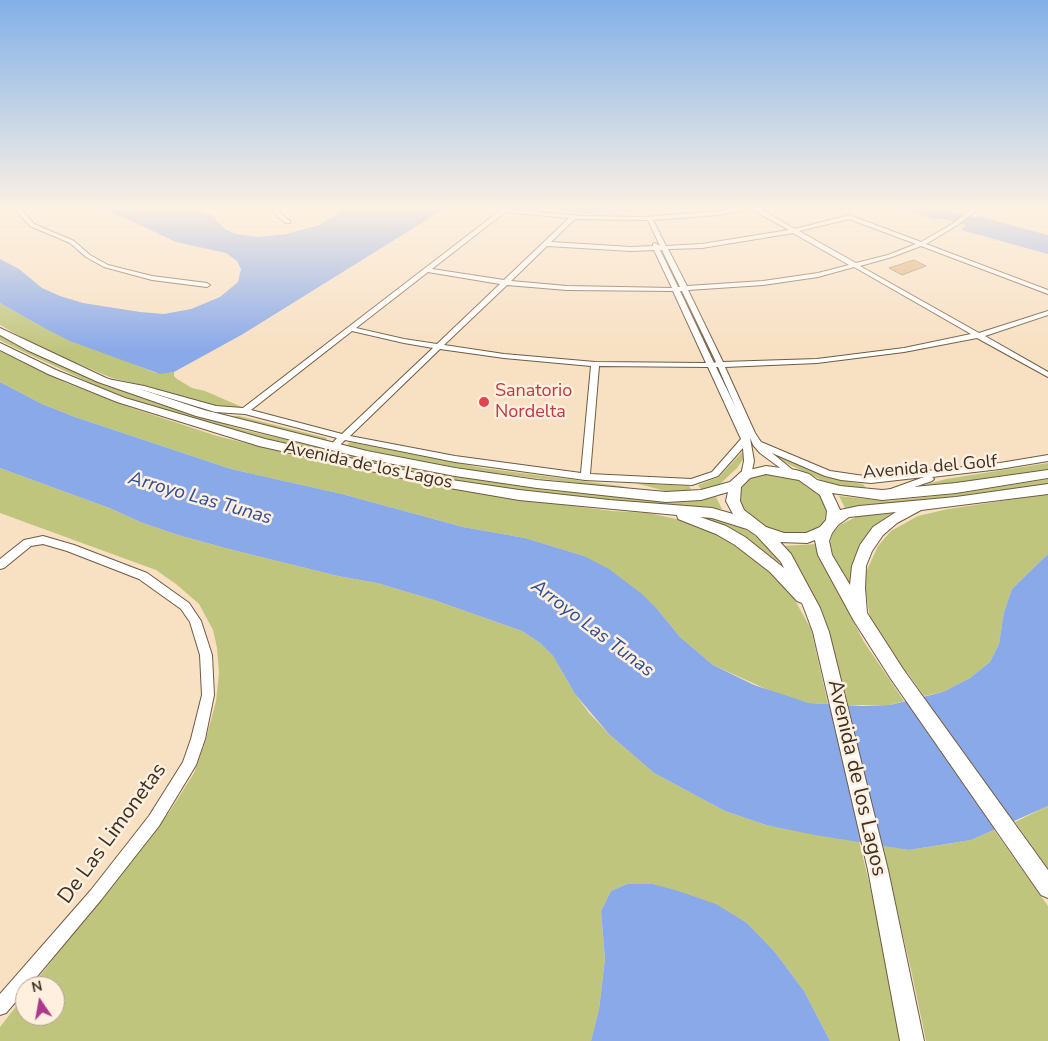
<!DOCTYPE html>
<style>
body{margin:0}
#map{position:relative;width:1048px;height:1041px;overflow:hidden;background:#f8e0c3;font-family:"Nunito Sans",sans-serif}
canvas{display:block}
.north{position:absolute;left:15px;top:976px;width:50px;height:50px;box-sizing:border-box;background:#feefde;border:1px solid #b0a394;border-radius:50%;rotate:348deg;font-size:14px;font-weight:700;line-height:20px;text-align:center;color:#3a3126}
.north::after{content:'';display:block;margin:auto;width:18px;height:22px;background:#af378d;clip-path:polygon(50% 0,100% 100%,50% 72%,0 100%)}
</style>
<div id="map">
<canvas width="1048" height="1041"></canvas>
<div class="north">N</div>
</div>
<script>
const g = document.querySelector('canvas').getContext('2d');
g.lineJoin = 'round';
function fill(path, color) {
  g.fillStyle = color;
  g.fill(path, 'evenodd');
}
function poly(rows) {
  const path = new Path2D();
  for (const r of rows) {
    path.moveTo(r[0], r[1]);
    for (let i = 2; i < r.length; i += 2) path.lineTo(r[i], r[i + 1]);
  }
  return path;
}
function strokePath(path, color, width, dash) {
  g.strokeStyle = color;
  g.lineWidth = width;
  g.lineCap = dash ? 'butt' : 'round';
  g.setLineDash(dash || []);
  g.stroke(path);
}
function write(font, color, halo, rows, align = 'center') {
  g.font = font + ' "Nunito Sans",sans-serif';
  g.lineWidth = 5;
  g.setLineDash([]);
  g.textBaseline = 'middle';
  g.strokeStyle = halo;
  g.fillStyle = color;
  for (const [text, x, y, turn = 0] of rows) {
    g.save();
    g.translate(x, y);
    g.rotate((+turn || 0) * Math.PI / 180);
    g.textAlign = isNaN(turn) ? turn : align;
    if (halo) g.strokeText(text, 0, 0);
    g.fillText(text, 0, 0);
    g.restore();
  }
}
fill(poly([
 [0,303,44,328,156,373,174,372,174,376,177,379,192,388,205,391,242,407,228,409,191,400,151,387,112,378,43,349,0,325],
 [0,336,59,365,103,384,148,400,244,430,371,459,466,477,553,491,684,502,716,497,722,509,553,496,465,482,314,451,242,433,144,404,99,387,9,345,0,340],
 [0,350,66,383,129,407,217,436,314,460,415,481,527,500,612,511,649,513,694,523,717,533,758,560,770,570,792,595,811,629,828,704,809,703,775,693,713,665,680,637,658,610,584,556,525,538,463,527,342,494,231,469,75,417,42,404,0,382],
 [224,416,239,416,327,438,326,441],
 [350,442,483,468,621,486,636,490,484,472,437,464,346,446],
 [745,449,746,455,737,468,719,485,702,491,698,485,719,477],
 [765,449,818,473,839,480,863,484,869,492,830,484,788,464],
 [1048,463,1048,469,1037,472,970,482,913,488,946,479],
 [0,468,112,509,140,522,178,535,229,549,338,576,377,583,434,600,522,631,540,643,553,656,575,694,589,713,609,734,654,773,725,811,766,825,859,841,888,961,904,1041,830,1041,804,991,775,952,747,923,715,904,679,891,627,884,611,891,601,911,605,959,599,1009,591,1041,0,1041,0,1027,25,995,25,1016,55,1016,55,986,32,986,170,811,194,773,206,739,216,701,219,673,217,648,213,630,199,604,176,584,156,570,0,513],
 [770,472,798,478,821,494,826,504,827,514,823,523,814,530,802,533,786,533,771,530,757,523,739,505,739,486,746,479],
 [1048,479,1048,485,1029,489,888,505,845,508,839,496,886,501,955,494],
 [635,483,689,486,694,493,673,493],
 [1048,494,1048,554,1012,589,1004,612,999,644,990,662,970,678,943,692,924,696,907,672,901,673,870,618,865,586,866,572,878,546,891,531,918,516,948,509],
 [898,513,886,522,850,587,835,561,832,551,830,543,833,532,840,525,858,516],
 [692,515,710,517,741,527,752,533,774,554,783,569],
 [817,544,818,553,864,642,904,701,890,705,847,705,782,546],
 [1048,806,1048,878,1042,870,1047,867,1015,822],
 [994,830,1048,906,1048,1041,926,1041,912,974,882,845,909,850,971,840]
]), '#c0c57d');
fill(poly([
 [94,206,189,207,211,215,225,229,236,234,257,237,287,234,319,225,337,214,341,206,449,206,243,334,174,372,160,374,70,341,44,328,0,303,0,259,19,269,42,288,60,296,83,303,140,312,164,314,191,309,220,297,238,282,241,269,237,261,226,253,176,242,129,220],
 [537,206,707,206,689,209,584,213],
 [887,206,944,206,951,208,950,211,975,218,978,216,1048,235,1048,254,961,230,966,225,940,218,937,220],
 [0,382,42,404,75,417,231,469,342,494,463,527,525,538,584,556,609,569,642,594,658,610,680,637,713,665,754,685,809,703,862,706,890,705,943,692,970,678,990,662,999,644,1004,612,1012,589,1048,554,1048,806,971,840,909,850,815,835,766,825,725,811,654,773,609,734,575,694,553,656,540,643,522,631,434,600,377,583,338,576,229,549,178,535,140,522,112,509,0,468],
 [627,884,652,884,679,891,716,904,747,923,775,952,804,991,830,1041,591,1041,599,1009,605,959,601,911,611,891]
]), '#89a9e9');
const building = poly([
 [914,260,926,266,902,275,889,268,914,260]
]);
fill(building, '#deac6e');
strokePath(building, '#9a846a', 1);
const street = poly([
 [12,206,18,206,34,224,74,241,90,255,108,265,152,276,207,283,210,285,207,287,152,280,104,267,86,257,70,243,30,226,12,206],
 [270,206,276,206,282,215,290,221,290,223,286,223,278,217,270,206],
 [746,206,758,206,757,207,795,229,849,215,921,242,952,224,969,211,981,206,989,206,973,213,956,226,926,244,1048,290,1048,294,921,246,892,257,860,266,979,333,1048,311,1048,315,985,336,1048,372,1048,377,977,338,904,352,817,363,725,367,755,433,761,442,830,471,871,477,1000,463,1048,455,1048,461,1000,469,932,477,934,479,932,481,891,495,888,494,886,492,888,490,924,477,871,483,841,480,825,476,772,453,794,471,796,473,791,476,760,453,753,445,752,442,750,438,754,461,751,475,746,478,741,475,744,461,743,448,718,476,692,485,585,480,455,462,345,440,336,449,333,450,329,447,337,438,245,414,215,412,143,390,110,384,109,382,113,380,144,386,216,406,243,408,502,209,582,216,643,217,719,211,746,206],
 [751,209,789,230,702,244,666,246,653,220,719,215,751,209],
 [505,212,569,218,504,280,432,269,505,212],
 [575,219,648,220,660,246,655,243,653,244,653,246,631,247,551,242,575,219],
 [849,219,916,244,888,255,856,263,799,231,849,219],
 [793,233,849,265,818,273,763,281,687,286,668,249,702,248,793,233],
 [547,246,631,251,654,250,672,288,567,286,511,281,547,246],
 [660,250,662,250,680,287,678,287,660,250],
 [854,267,971,334,904,348,817,359,723,362,688,290,763,285,818,277,854,267],
 [428,272,500,284,437,344,404,339,356,328,428,272],
 [507,285,567,290,673,291,706,363,595,362,504,354,444,345,507,285],
 [680,291,682,291,716,362,714,363,680,291],
 [352,331,404,343,433,348,342,434,251,410,352,331],
 [440,349,504,358,591,366,581,473,455,456,350,436,440,349],
 [599,366,708,367,741,439,712,472,691,479,590,474,599,366],
 [716,367,718,367,736,408,716,367],
 [43,536,74,545,147,573,189,603,201,621,212,655,214,695,205,739,196,765,159,826,101,900,29,986,25,986,25,991,6,1013,0,1015,0,994,91,890,149,816,183,762,191,739,202,695,200,655,190,622,181,609,139,579,67,551,43,544,31,546,4,568,0,569,0,559,24,540,43,536]
]);
const secondary = poly([
 [0,328,106,378,204,410,367,451,455,468,537,480,666,492,701,490,730,482,741,472,766,466,796,470,809,474,817,480,840,486,882,490,956,483,1048,470,1048,478,956,493,882,500,832,493,840,510,859,506,956,497,1048,484,1048,494,921,510,897,523,883,535,872,551,866,566,865,588,867,613,903,669,1048,870,1048,898,1041,895,891,679,854,621,818,555,815,540,807,543,780,542,791,554,820,608,829,632,888,870,924,1041,900,1041,868,870,813,632,804,608,802,603,797,601,770,572,735,545,716,534,678,519,677,515,519,500,438,486,259,446,117,402,48,374,0,350,0,343,56,370,125,398,265,439,438,478,519,490,609,500,712,508,733,514,726,501,728,492,701,500,666,502,537,488,455,476,367,459,196,416,98,382,27,350,0,335,0,328],
 [766,474,799,480,820,495,827,511,826,520,820,527,806,533,784,533,766,527,744,510,740,501,741,487,750,478,766,474],
 [896,512,873,527,860,545,852,566,850,585,832,555,829,541,832,533,838,525,849,517,896,512],
 [700,517,712,518,747,529,756,535,781,562,784,568,745,537,726,526,700,517]
]);
strokePath(street, '#705b42', 2);
strokePath(secondary, '#705b42', 2);
fill(street, '#fff');
fill(secondary, '#fff');
const sky = g.createLinearGradient(0, 0, 0, 352);
sky.addColorStop(0, '#82b0e8');
sky.addColorStop(0.59, '#fcf1e4');
sky.addColorStop(1, '#fcf1e400');
g.fillStyle = sky;
g.fillRect(0, 0, 1048, 352);
for (const [x, y, r, color] of [
 [484,402,6,"#e0444e"]
]) {
  const dot = new Path2D();
  dot.arc(x, y, r, 0, 2 * Math.PI);
  g.fillStyle = color;
  g.fill(dot);
  strokePath(dot, '#feefde', 2);
}
write('18px', '#be3a42', '#feefde', [
 ["Sanatorio",495,392],
 ["Nordelta",495,413]
], 'left');
write('18px', '#3a3126', '#feefde', [
 ["Avenida de los Lagos",368,466,12],
 ["Avenida del Golf",930,468,-5]
]);
write('italic 19px', '#2b4d98', '#feefde', [
 ["Arroyo Las Tunas",200,499,16],
 ["Arroyo Las Tunas",592,629,37]
]);
write('21px', '#3a3126', '#feefde', [
 ["Avenida de los Lagos",856,778,77],
 ["De Las Limonetas",113,834,-54]
]);
</script>
